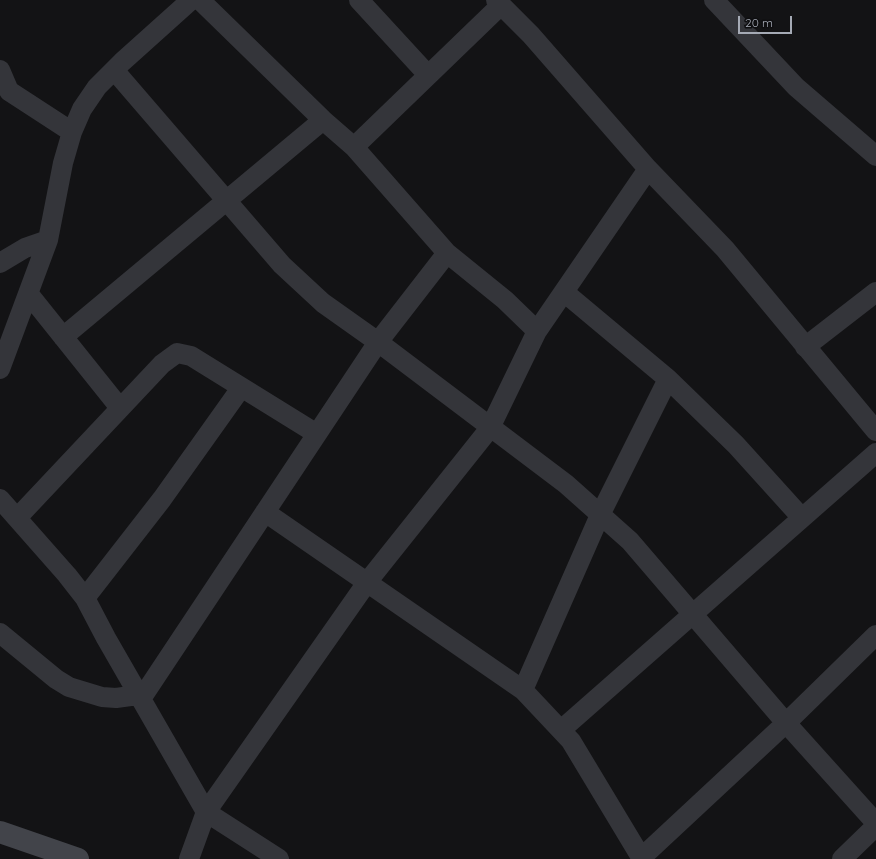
<!DOCTYPE html>
<style>
body{margin:0}
#map{position:relative;width:876px;height:859px;overflow:hidden;background:#131315;font-family:Quicksand,sans-serif}
canvas{display:block}
.scale{position:absolute;left:738px;top:16px;width:54px;height:18px;box-sizing:border-box;border:2px solid #a5aab5;border-top:0;padding-left:5px;font-size:12px;line-height:14px;white-space:nowrap;color:#a5aab5;-webkit-text-stroke:3px #0e0e10;paint-order:stroke}
</style>
<div id="map">
<canvas width="876" height="859"></canvas>
<div class="scale">20 m</div>
</div>
<script>
const g = document.querySelector('canvas').getContext('2d');
g.lineJoin = 'round';
function poly(rows) {
  const path = new Path2D();
  for (const r of rows) {
    path.moveTo(r[0], r[1]);
    for (let i = 2; i < r.length; i += 2) path.lineTo(r[i], r[i + 1]);
  }
  return path;
}
function strokePath(path, color, width, dash) {
  g.strokeStyle = color;
  g.lineWidth = width;
  g.lineCap = dash ? 'butt' : 'round';
  g.setLineDash(dash || []);
  g.stroke(path);
}
strokePath(poly([
 [200,0,323,120,354,147,447,253],
 [359,0,428,75],
 [496,0,531,35,648,169,725,249,876,431],
 [714,0,796,87,876,156],
 [0,70,9,91,72,132],
 [114,70,282,265,323,303,378,342,566,484,630,541,786,723,876,823],
 [354,147,501,5],
 [0,263,25,248,48,240],
 [564,292,668,379,736,445,802,518],
 [28,293,120,408],
 [63,337,323,120],
 [805,347,876,292],
 [0,369,48,240,63,163,72,132,82,109,97,87,122,62,191,0],
 [0,499,67,575,85,598,106,638,206,812,189,859],
 [265,512,523,690,571,741,642,859],
 [17,518,162,364,177,353,191,356,317,434],
 [85,598,162,499,241,388],
 [0,633,56,679,69,687,102,697,116,698,138,695],
 [523,690,600,515,668,379],
 [141,699,378,342,447,253,505,300,537,331],
 [561,730,876,453],
 [641,858,786,723,876,635],
 [279,859,206,812,368,581,490,428,537,331,648,169],
 [842,859,876,826]
]), '#34353a', 20);
strokePath(poly([
 [0,832,78,859]
]), '#42444a', 22);
</script>
